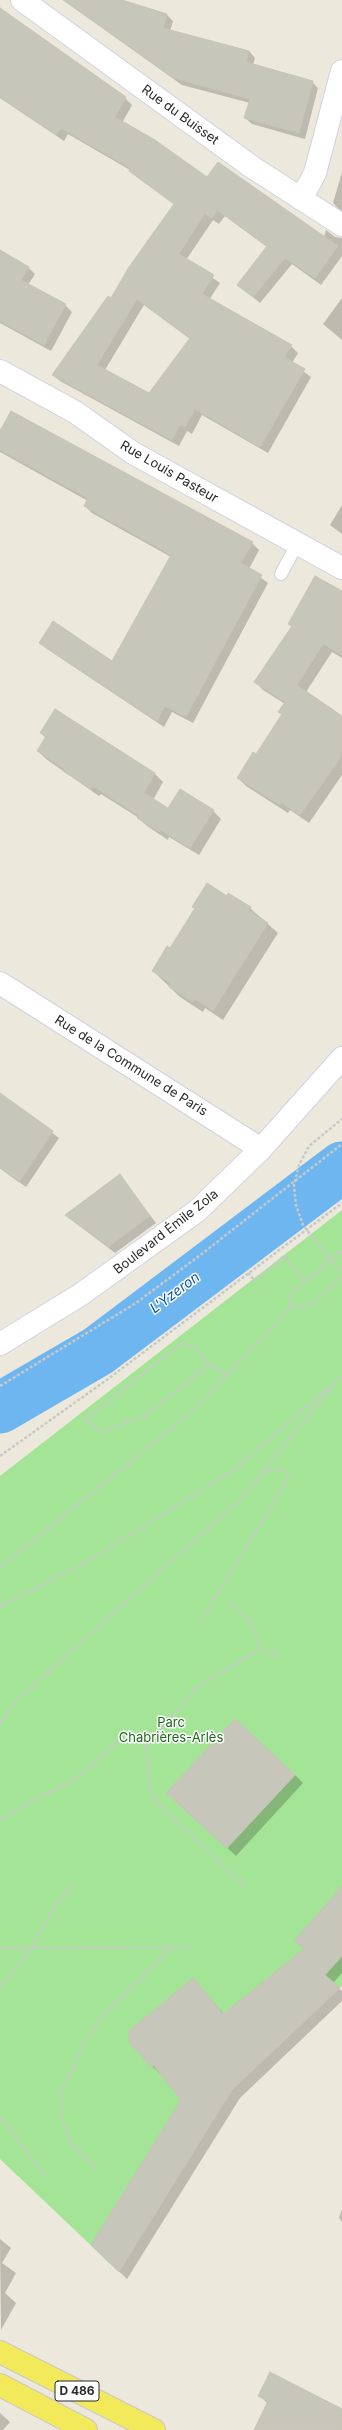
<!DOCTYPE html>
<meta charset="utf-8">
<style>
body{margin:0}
canvas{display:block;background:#ece8dc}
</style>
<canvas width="342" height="2430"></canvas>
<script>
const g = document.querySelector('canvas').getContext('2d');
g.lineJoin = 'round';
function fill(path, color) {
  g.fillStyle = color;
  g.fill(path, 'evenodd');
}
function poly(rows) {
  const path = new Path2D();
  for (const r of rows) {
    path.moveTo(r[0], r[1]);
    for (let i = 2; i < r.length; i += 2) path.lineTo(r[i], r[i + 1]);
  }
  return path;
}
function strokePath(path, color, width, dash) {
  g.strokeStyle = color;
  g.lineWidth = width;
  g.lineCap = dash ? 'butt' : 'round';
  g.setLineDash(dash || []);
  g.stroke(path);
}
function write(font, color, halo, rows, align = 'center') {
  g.font = font + ' Inter,sans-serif';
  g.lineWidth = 3;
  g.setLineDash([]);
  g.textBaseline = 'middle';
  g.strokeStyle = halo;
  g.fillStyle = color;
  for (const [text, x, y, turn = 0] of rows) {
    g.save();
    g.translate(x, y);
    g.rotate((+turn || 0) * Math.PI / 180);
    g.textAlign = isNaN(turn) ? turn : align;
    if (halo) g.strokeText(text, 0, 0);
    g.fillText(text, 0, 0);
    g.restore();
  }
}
fill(poly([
 [342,1210,342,1986,232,2090,119,2272,0,2159,0,1476]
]), '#a4e497');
fill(poly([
 [80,0,119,0,167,15,173,21,170,31,249,51,255,58,253,65,312,82,318,88,305,139,252,124,245,118,250,103,182,85,84,15,78,9],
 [0,10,125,98,132,105,122,123,208,179,324,237,326,230,335,237,342,238,342,256,321,285,292,264,260,303,238,285,267,247,225,216,219,224,213,220,186,260,220,283,209,300,291,346,298,353,292,363,311,377,268,453,202,415,192,434,187,431,179,446,60,381,53,375,111,299,175,205,130,170,68,134,64,141,0,98],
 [144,305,190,339,149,394,105,370],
 [342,172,342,212,333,203],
 [0,251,28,267,35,274,28,285,65,305,72,312,51,351,0,323],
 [342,298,342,340,323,324],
 [0,433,252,543,259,550,249,569,268,583,193,723,172,712,164,727,47,649,41,642,113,662,171,557,92,513,85,506,88,501,0,452],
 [342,505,342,534,330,525],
 [342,592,342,658,332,652,306,692,342,718,342,775,309,823,290,810,288,813,246,786,238,778,257,755,283,715,280,712,285,704,263,690,255,681,292,627,289,624],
 [41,733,155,774,163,782,153,800,168,809,213,811,221,819,199,855,169,837,168,840,147,826,139,818,101,794,99,796,46,759,38,751,46,738],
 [227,897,250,908,278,933,223,1020,205,1008,203,1012,180,997,153,971,171,949,196,909,193,907],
 [0,1094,59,1138,26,1187,0,1168],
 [120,1176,156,1223,115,1253,66,1215],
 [295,1775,303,1783,236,1856,176,1801],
 [342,1887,342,1973,333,1983,342,1991,342,2001,240,2098,127,2279,100,2253,182,2099,161,2073,160,2074,152,2066,193,1979,224,2014,305,1950,296,1941],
 [342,2209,342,2222,339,2218],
 [0,2239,11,2248,2,2263,16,2273,5,2293,16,2303,1,2330],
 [260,2396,342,2410,342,2430,255,2430,268,2404],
 [0,2413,10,2422,3,2430,0,2430]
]), '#0003');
strokePath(poly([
 [0,1408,98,1351,342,1167]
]), '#6db6f0', 51);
const building = poly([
 [63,0,122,0,167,14,163,28,249,51,246,62,313,81,299,133,244,118,250,99,174,78,63,0],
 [0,8,126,97,115,117,155,140,207,177,218,162,338,246,315,278,285,258,253,297,237,285,267,246,217,210,212,218,205,213,179,254,214,275,202,294,292,345,284,357,305,369,260,447,195,409,185,427,180,425,172,440,52,375,108,296,111,298,129,267,174,204,129,171,130,168,61,128,56,135,0,97,0,8],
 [137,299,190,338,149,393,97,365,137,299],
 [0,250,29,267,21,280,66,304,44,345,0,321,0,250],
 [11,411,253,542,241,563,262,575,186,717,165,706,157,721,39,643,53,621,112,661,171,555,84,506,88,498,0,450,0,431,11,411],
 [315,576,342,591,342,655,323,644,297,685,342,716,342,755,300,815,282,803,280,805,237,778,253,752,256,754,282,714,278,712,285,702,254,682,292,626,288,624,315,576],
 [55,709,155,773,144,793,168,808,180,789,214,810,190,848,161,830,159,832,137,818,139,816,93,786,91,789,63,771,64,769,37,751,46,736,40,733,55,709],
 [207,883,227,896,228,893,251,907,249,910,268,923,213,1011,195,999,193,1002,169,987,170,983,152,971,167,946,170,948,195,908,192,907,207,883],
 [0,1093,53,1131,19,1182,0,1168,0,1093],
 [120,1174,150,1216,108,1247,65,1215,120,1174],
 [235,1719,295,1775,227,1848,166,1793,235,1719],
 [342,1886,342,1956,325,1975,340,1988,232,2090,119,2272,91,2245,181,2100,153,2065,151,2067,129,2042,129,2031,193,1978,223,2014,304,1949,294,1941,342,1886],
 [270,2372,342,2409,342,2430,254,2430,268,2401,258,2396,270,2372]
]);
fill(building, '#c7c6ba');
strokePath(building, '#c8c5b5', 1);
const lane = poly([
 [281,574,297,544]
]);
const street = poly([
 [22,0,252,167,342,225],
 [301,199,315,173,342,71],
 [0,371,75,412,133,453,342,568],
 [0,983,261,1149]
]);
const secondary = poly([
 [0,1344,80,1295,197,1211,261,1149,342,1058]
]);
const primary = poly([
 [0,2352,154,2430],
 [0,2385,86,2430]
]);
strokePath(lane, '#d1d1e3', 14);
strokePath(street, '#d1d1e3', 24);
strokePath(secondary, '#d1d1e3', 24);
strokePath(primary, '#c8c8c8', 24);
strokePath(poly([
 [342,1251,331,1260,342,1272],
 [248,1273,255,1281,284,1256,305,1281],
 [292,1306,309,1306,342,1277],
 [207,1363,204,1369,145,1415,103,1432,85,1420,182,1343,196,1348,207,1363,228,1375],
 [0,1386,136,1303,203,1253,342,1144],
 [0,1456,108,1379,342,1203],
 [0,1568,198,1406,292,1306,290,1301,292,1292,331,1260,328,1257],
 [229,1601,252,1624,260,1649],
 [0,1606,85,1563,234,1470,331,1385],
 [201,1621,284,1485,288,1473,280,1468,262,1473],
 [0,1724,14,1702,241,1499,337,1380,342,1378],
 [0,1819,76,1778,93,1765,117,1741,138,1742,147,1746],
 [245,1887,153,1799,149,1787,147,1746,198,1686,260,1649,279,1656],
 [0,1948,191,1947],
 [0,1988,32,1947,56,1904,76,1883],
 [0,2117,45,2175],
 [95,2167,71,2144,62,2120,61,2091,85,2042,102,2016,173,1947]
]), '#c8c8c8', 2.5, [3, 2]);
strokePath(lane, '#fff', 12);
strokePath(street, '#fff', 22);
strokePath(secondary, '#fff', 22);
strokePath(primary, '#f3ea5b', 22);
strokePath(poly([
 [328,1257,303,1225,296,1205,294,1185,299,1165,309,1146,342,1119]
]), '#c8c8c8', 2.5, [3, 2]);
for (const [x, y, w] of [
 [77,2391,44]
]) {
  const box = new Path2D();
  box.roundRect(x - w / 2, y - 10, w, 20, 3);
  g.fillStyle = '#fff';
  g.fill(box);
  strokePath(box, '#2a2a2a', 1);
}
write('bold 12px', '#2a2a2a', null, [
 ["D 486",77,2391]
]);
write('13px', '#2a2a2a', '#fff', [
 ["Rue du Buisset",180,115,36],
 ["Rue Louis Pasteur",169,472,30],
 ["Rue de la Commune de Paris",131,1066,32],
 ["Boulevard Émile Zola",166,1232,-38]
]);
write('13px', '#1b6819', '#fff', [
 ["Parc",171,1723],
 ["Chabrières-Arlès",171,1738]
]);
write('italic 14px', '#0b519d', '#fff', [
 ["L'Yzeron",175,1293,-37]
]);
</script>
